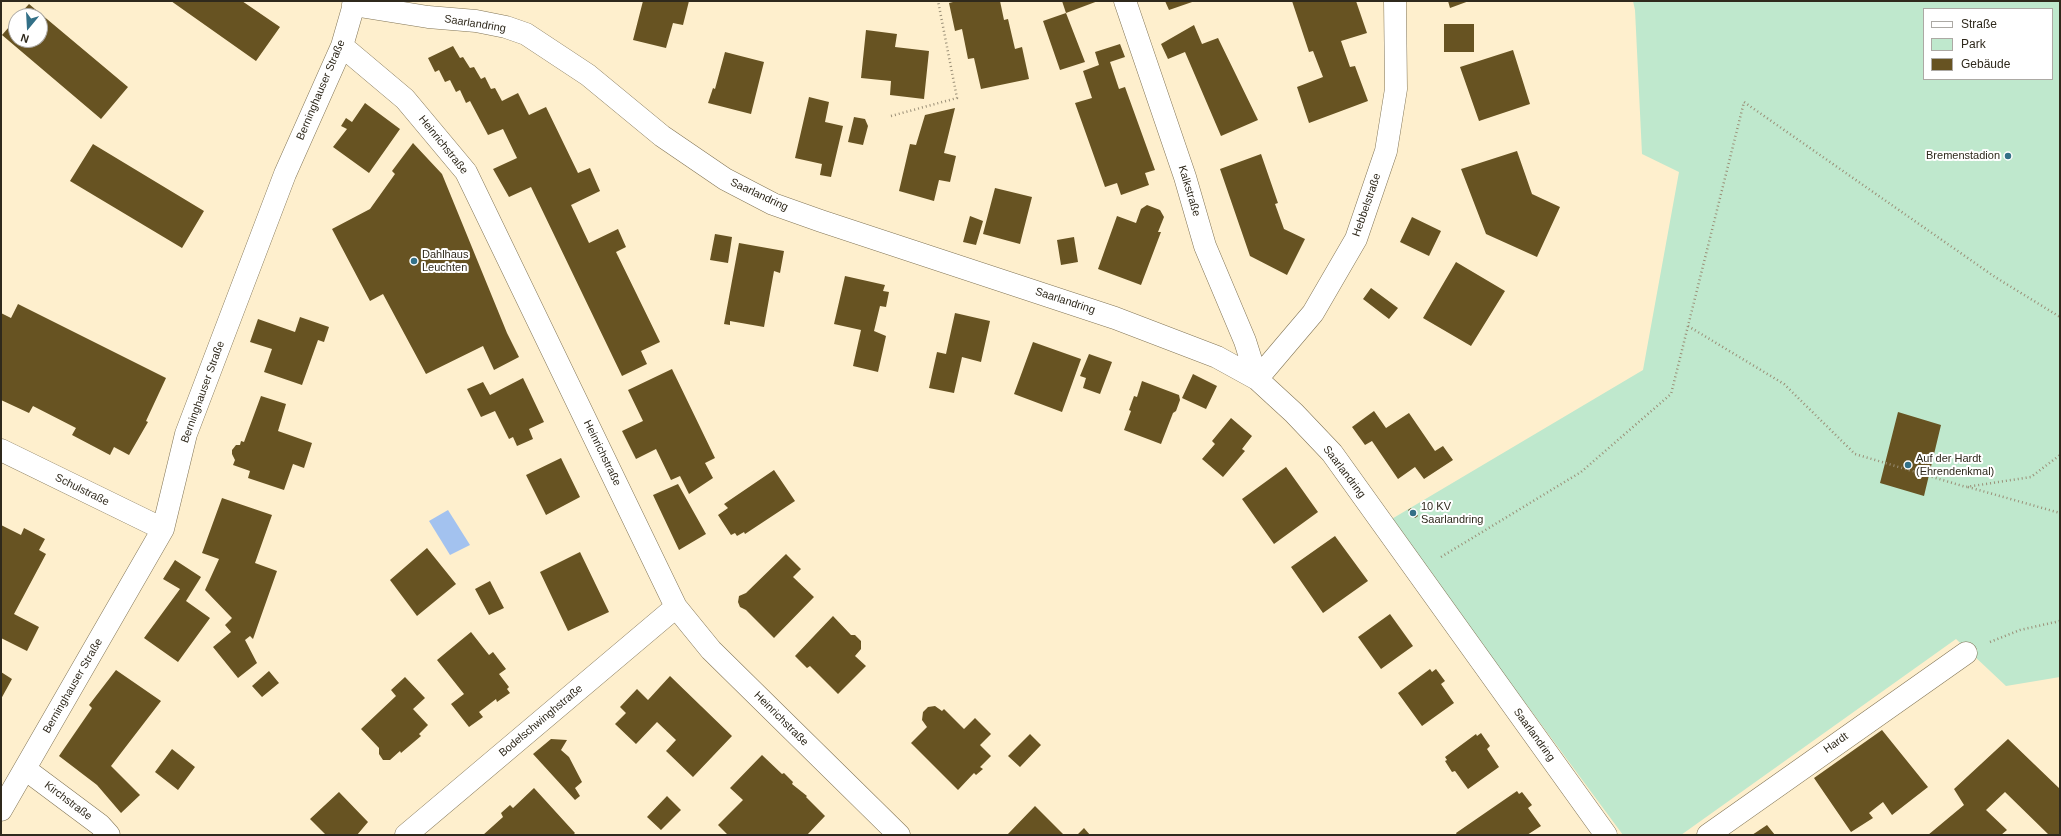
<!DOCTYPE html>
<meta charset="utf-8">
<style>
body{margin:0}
#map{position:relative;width:2061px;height:836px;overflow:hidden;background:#feefcd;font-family:Helvetica,sans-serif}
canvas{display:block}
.frame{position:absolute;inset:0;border:2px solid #2f291c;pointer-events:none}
.legend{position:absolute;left:1923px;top:8px;width:130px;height:72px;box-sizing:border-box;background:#fff;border:1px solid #aca9a4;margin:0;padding:5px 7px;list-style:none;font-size:12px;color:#2f291c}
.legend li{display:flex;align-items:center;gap:8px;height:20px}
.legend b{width:20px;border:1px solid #aca9a4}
.north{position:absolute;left:8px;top:8px;width:40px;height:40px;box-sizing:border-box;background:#fff;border:1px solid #aca9a4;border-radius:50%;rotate:198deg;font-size:11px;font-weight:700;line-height:16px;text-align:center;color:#2f291c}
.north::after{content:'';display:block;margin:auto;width:14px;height:18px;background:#337087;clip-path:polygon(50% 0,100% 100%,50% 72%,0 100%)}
</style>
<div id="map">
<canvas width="2061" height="836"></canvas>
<div class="frame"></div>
<ul class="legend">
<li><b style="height:5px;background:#fff"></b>Straße</li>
<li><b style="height:11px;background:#bfe8cd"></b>Park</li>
<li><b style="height:11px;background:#675322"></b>Gebäude</li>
</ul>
<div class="north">N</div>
</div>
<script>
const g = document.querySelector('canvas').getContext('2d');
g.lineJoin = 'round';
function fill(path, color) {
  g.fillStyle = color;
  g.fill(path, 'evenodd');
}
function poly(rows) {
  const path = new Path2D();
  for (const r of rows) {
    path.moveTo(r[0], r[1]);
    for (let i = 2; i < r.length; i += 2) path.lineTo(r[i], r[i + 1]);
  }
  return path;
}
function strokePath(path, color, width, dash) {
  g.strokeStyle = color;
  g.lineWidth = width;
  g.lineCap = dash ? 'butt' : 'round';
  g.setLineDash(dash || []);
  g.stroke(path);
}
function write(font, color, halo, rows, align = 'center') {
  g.font = font + ' Helvetica,sans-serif';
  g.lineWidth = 4;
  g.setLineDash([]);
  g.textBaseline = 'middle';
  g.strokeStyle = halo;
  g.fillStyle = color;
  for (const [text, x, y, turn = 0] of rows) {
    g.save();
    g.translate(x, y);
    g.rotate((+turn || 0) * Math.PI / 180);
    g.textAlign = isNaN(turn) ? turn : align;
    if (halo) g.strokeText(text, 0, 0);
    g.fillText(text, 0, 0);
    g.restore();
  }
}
fill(poly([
 [1633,1,2060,1,2060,677,2006,686,1956,639,1681,835,1623,835,1390,520,1643,370,1679,172,1642,154,1635,10],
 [1924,9,2052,9,2052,79,1924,79]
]), '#bfe8cd');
fill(poly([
 [448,510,470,545,450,555,429,521]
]), '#a3c2ef');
fill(poly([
 [171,1,242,1,280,27,256,61],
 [643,1,689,1,683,25,673,23,666,48,633,40],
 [957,1,1000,1,1004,20,1008,19,1015,49,1022,47,1029,79,981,89,974,58,968,59,962,29,955,31,949,3],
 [1062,1,1098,1,1066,13],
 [1165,1,1195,1,1169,10],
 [1292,1,1356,1,1367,33,1341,41,1350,67,1355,66,1368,101,1309,123,1297,87,1323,77,1313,51,1309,52],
 [1448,1,1469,1,1450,8],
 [29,4,128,87,101,119,2,35,16,19,16,40,40,40,40,16,18,16],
 [1066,13,1085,62,1060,70,1043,21],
 [1444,24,1474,24,1474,52,1444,52],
 [1194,25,1202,44,1218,38,1258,120,1221,136,1185,52,1168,59,1161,44],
 [866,30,897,34,895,47,929,51,924,99,890,95,891,81,861,78],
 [1120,44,1125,57,1110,62,1119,89,1125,87,1155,170,1145,173,1149,185,1121,195,1117,183,1105,187,1075,103,1092,98,1083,71,1099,65,1095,52],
 [453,46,460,58,463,57,470,68,474,67,481,79,485,77,491,89,495,88,502,101,518,93,529,115,546,107,578,173,590,168,600,191,571,205,589,243,618,229,626,247,616,252,660,342,641,351,647,364,622,376,531,187,509,197,493,169,517,158,503,129,488,135,470,101,466,103,460,90,456,92,450,80,445,82,439,70,435,72,428,58],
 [1513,50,1530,104,1479,121,1460,67],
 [725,52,764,62,751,114,708,103,713,88,715,89],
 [809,97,829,102,825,122,843,126,831,177,820,175,822,164,795,158],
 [365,103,400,129,369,173,333,147,347,129,341,126,346,118,352,122],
 [955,108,944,153,956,156,950,182,939,180,934,201,899,191,910,144,916,145,925,115],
 [854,117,865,119,868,126,863,145,848,142],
 [413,143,442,174,507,333,519,357,494,370,483,346,426,374,383,294,370,301,332,229,370,209,395,174,392,171],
 [93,144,204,211,182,248,70,181],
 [1517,151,1532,194,1560,207,1537,257,1486,234,1461,169],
 [1261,154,1278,203,1275,204,1284,229,1305,239,1287,275,1250,256,1220,169],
 [995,188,1032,197,1020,244,983,234],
 [1147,205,1160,210,1164,217,1158,232,1161,232,1141,285,1098,269,1117,216,1136,223,1141,209],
 [970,216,983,221,976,245,963,242],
 [1412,217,1441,231,1429,256,1400,242],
 [715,234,732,237,728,263,710,260],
 [1074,237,1078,262,1061,265,1057,240],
 [739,243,784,251,780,273,774,271,764,327,730,321,730,325,724,324],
 [1456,262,1505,291,1471,346,1423,318],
 [845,276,885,285,883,291,889,292,886,307,880,306,874,331,886,336,878,372,853,366,861,330,834,324],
 [1371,288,1398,308,1389,319,1363,299],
 [18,304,166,378,146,421,148,422,129,455,114,447,110,455,72,435,76,428,33,406,29,413,1,400,1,313,11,318],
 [955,313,990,321,981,362,962,357,954,393,929,388,937,352,946,354],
 [300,317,329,327,324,342,318,340,302,385,264,372,272,349,250,342,258,319,295,332],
 [1033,342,1081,359,1062,412,1014,394],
 [1089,354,1112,362,1100,394,1083,388,1086,378,1080,376],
 [672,369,715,458,705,463,713,478,689,494,680,476,671,480,656,449,636,459,622,431,643,421,628,390],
 [1193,374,1217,386,1206,409,1182,398],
 [523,378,544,422,529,429,533,439,517,446,513,437,509,439,495,411,481,417,467,389,483,382,490,395],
 [1142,381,1179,395,1180,400,1176,411,1173,413,1161,444,1124,430,1131,411,1129,410,1134,396,1137,397],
 [261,396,286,404,278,431,312,443,304,468,293,464,284,490,248,478,250,471,233,465,235,460,232,454,232,450,236,445,240,445,241,441,244,442],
 [1374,411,1386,428,1409,413,1435,451,1443,446,1453,460,1424,479,1415,467,1398,479,1372,441,1365,445,1352,427],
 [1898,412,1941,425,1924,496,1880,483],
 [1231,418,1252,436,1242,449,1245,451,1223,477,1202,459,1215,444,1212,441],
 [561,458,580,497,546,515,526,475],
 [1286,467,1318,512,1274,544,1242,499],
 [774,470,795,501,745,534,744,532,737,536,735,533,731,535,718,515,728,508,724,504],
 [678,484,706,534,679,550,653,495],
 [222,498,272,515,255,563,277,571,253,639,250,636,245,640,257,663,238,678,213,647,231,632,225,625,232,618,205,590,219,559,202,553],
 [1411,508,1418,516,1415,518,1408,510],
 [1,525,21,535,24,528,45,539,39,550,46,554,14,614,39,627,27,651,1,638],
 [1335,536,1368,581,1323,613,1291,567],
 [427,548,456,584,417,616,390,580],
 [580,552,609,612,568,631,540,572],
 [786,554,801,569,793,577,814,597,774,638,746,610,740,607,738,602,739,596,746,593],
 [175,560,201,577,186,601,210,618,178,662,144,638,180,589,163,579],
 [490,581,504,608,489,615,475,589],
 [1390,614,1413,646,1381,669,1358,637],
 [833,616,851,635,855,635,861,641,861,649,855,656,866,666,838,694,810,666,807,668,795,656],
 [471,632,489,655,493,652,506,669,499,674,509,687,507,689,510,693,497,702,496,699,479,712,483,717,469,727,451,704,464,694,437,660],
 [1430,669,1432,672,1436,669,1445,681,1441,684,1454,703,1422,726,1398,693],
 [116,670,161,701,111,766,140,795,121,813,97,785,59,756,92,708,89,705],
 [269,671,279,683,262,697,252,686],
 [1,672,12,679,1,699],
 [670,676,732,736,693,777,666,751,676,740,657,722,636,744,615,724,626,713,620,707,637,689,648,700],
 [405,677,425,698,413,709,428,725,419,734,421,736,401,753,400,751,390,760,383,760,379,754,379,748,361,729,396,696,391,690],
 [935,706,942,711,944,709,964,729,975,718,991,734,980,745,991,756,980,767,983,769,976,775,974,773,958,790,911,743,927,727,922,720,923,712,928,707],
 [1882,730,1928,787,1892,815,1883,802,1869,813,1873,818,1851,832,1814,778],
 [1481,733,1490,746,1487,749,1499,767,1468,789,1455,771,1452,772,1445,761,1447,760,1445,757,1476,734,1477,736],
 [1030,734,1041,745,1020,767,1008,756],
 [551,739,567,740,561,750,569,757,582,782,575,788,580,796,575,800,533,754],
 [2008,739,2060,789,2060,835,2049,835,2005,792,1986,810,2007,830,2001,835,1928,835,1964,805,1954,789],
 [172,749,195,767,178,790,155,772],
 [762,755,782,774,784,773,793,782,792,784,807,796,806,797,825,816,807,835,728,835,718,825,743,800,730,788],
 [534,788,575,833,573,835,483,835,503,817,501,813,510,805,513,808],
 [1517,791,1519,794,1522,792,1532,805,1528,808,1541,826,1527,835,1457,835,1456,833],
 [339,792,368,822,357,835,326,835,310,819],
 [667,796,681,810,661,830,647,817],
 [1035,806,1064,835,1007,835],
 [1767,825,1775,835,1752,835],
 [1084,828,1090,835,1077,835]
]), '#675322');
const minor = poly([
 [1125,1,1185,177,1205,246,1245,341,1257,379],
 [353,5,428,17,476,21,506,27,526,34,588,75,662,136,725,179,773,204,821,221,1115,318,1217,357,1257,379,1294,413,1332,453,1606,835],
 [342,46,405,99,466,172,676,607,711,650,899,835],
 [1257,379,1313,313,1356,239,1386,151,1396,89,1395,1],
 [1,450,163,529],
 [25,769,100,825,109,835],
 [1,810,163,529,186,434,285,174,342,46,355,1],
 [406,835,676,607],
 [1708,835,1966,653]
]);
strokePath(minor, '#827556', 23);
strokePath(poly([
 [891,116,957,98,938,1],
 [1688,326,1784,384,1855,454,1966,487,2031,477,2060,455],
 [1968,487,2060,513],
 [1441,557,1581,472,1671,394,1744,102,1995,277,2060,317],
 [1990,642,2020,630,2060,621]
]), '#9a8f77', 2.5, [1, 3]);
strokePath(minor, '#fff', 22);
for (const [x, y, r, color] of [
 [2008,156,4,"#337087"],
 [414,261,4,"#337087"],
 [1908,465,4,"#337087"],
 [1413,513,4,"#337087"]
]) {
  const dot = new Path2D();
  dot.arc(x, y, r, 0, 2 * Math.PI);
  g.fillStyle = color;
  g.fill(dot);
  strokePath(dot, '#fff', 1.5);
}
write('11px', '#2f291c', '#fff', [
 ["Saarlandring",475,24,9],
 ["Berninghauser Straße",321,90,-67],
 ["Heinrichstraße",443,145,51],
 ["Kalkstraße",1189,191,73],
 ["Saarlandring",759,195,25],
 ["Hebbelstraße",1367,205,-71],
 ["Saarlandring",1065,301,18],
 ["Berninghauser Straße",203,392,-70],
 ["Heinrichstraße",602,453,64],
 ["Saarlandring",1344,472,53],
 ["Schulstraße",82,490,26],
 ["Berninghauser Straße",73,686,-60],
 ["Heinrichstraße",781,719,45],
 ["Bodelschwinghstraße",541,721,-40],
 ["Saarlandring",1534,735,54],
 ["Hardt",1836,743,-35],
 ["Kirchstraße",68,801,37]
]);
write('11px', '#2f291c', '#fff', [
 ["Bremenstadion",2000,156,"right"],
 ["Dahlhaus",422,255],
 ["Leuchten",422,268],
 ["Auf der Hardt",1916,459],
 ["(Ehrendenkmal)",1916,472],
 ["10 KV",1421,507],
 ["Saarlandring",1421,520]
], 'left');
</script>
